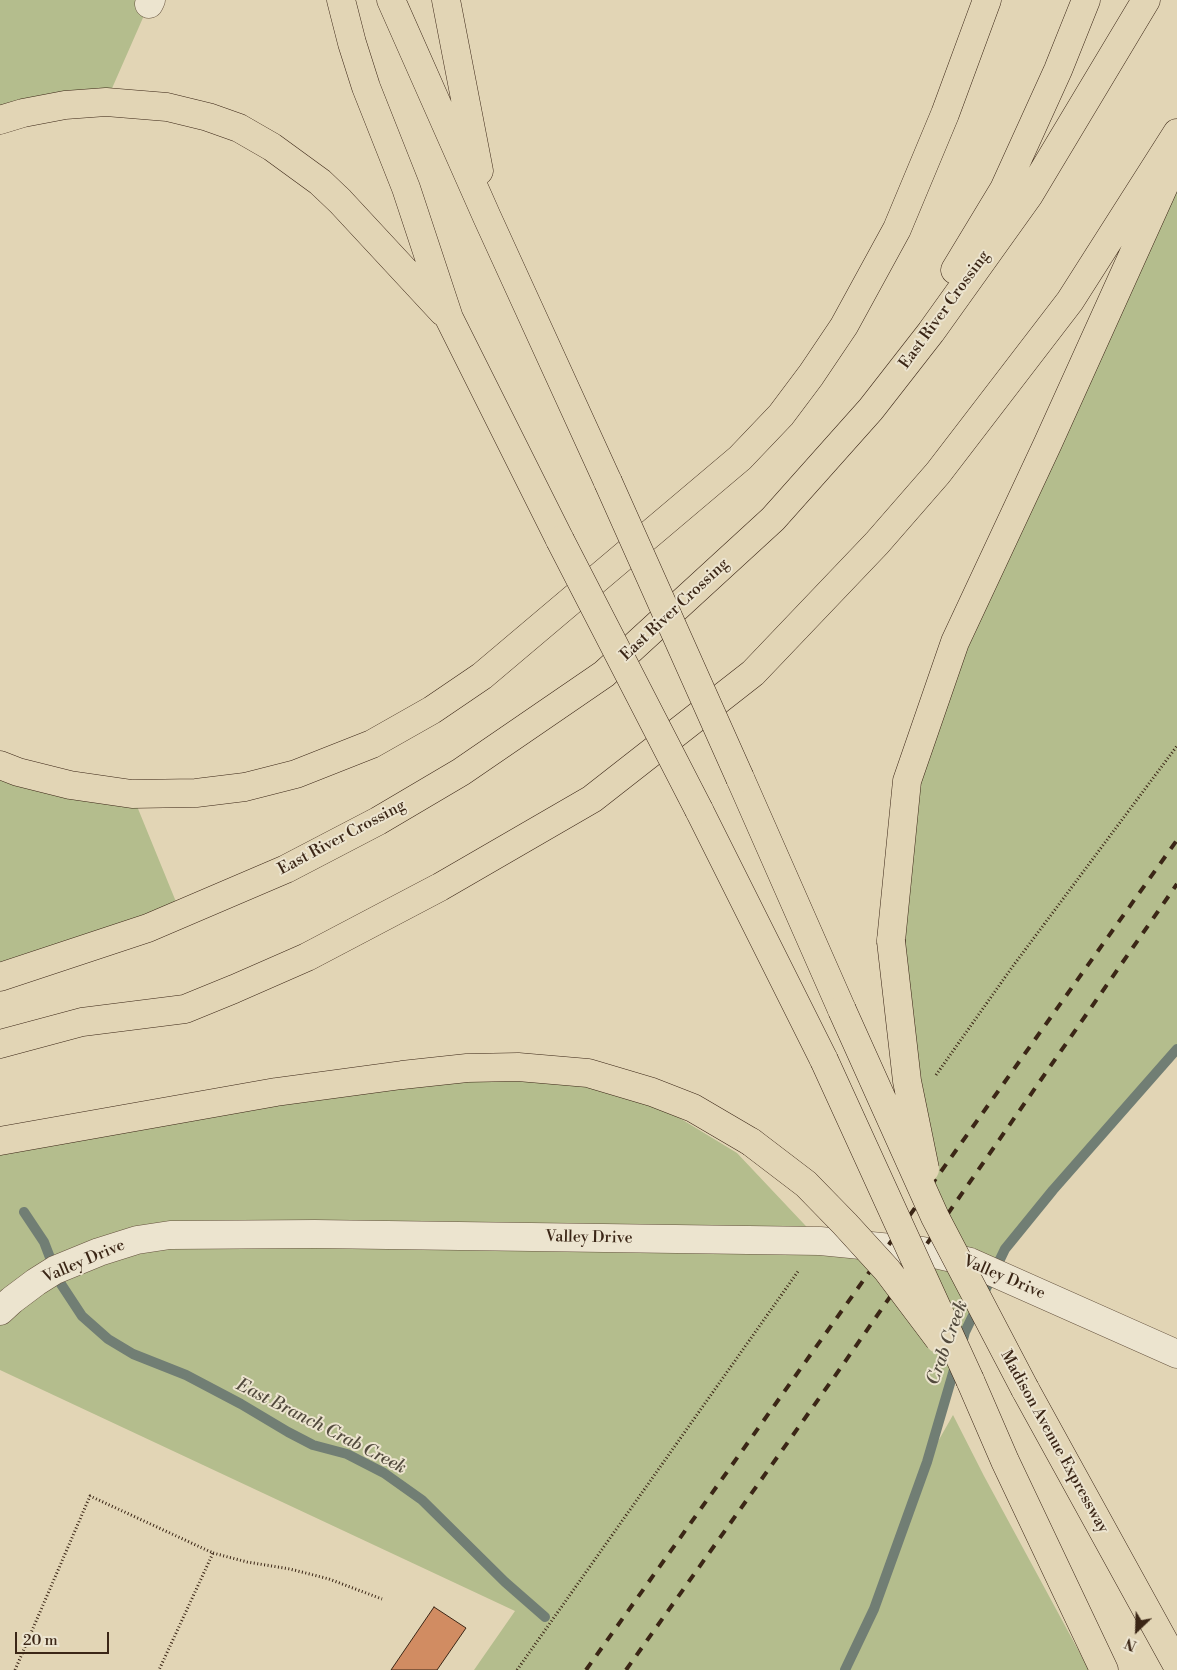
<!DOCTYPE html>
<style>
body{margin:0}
#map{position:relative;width:1177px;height:1670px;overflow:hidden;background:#e2d5b5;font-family:"Libre Bodoni",serif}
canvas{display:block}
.north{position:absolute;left:1112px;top:1605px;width:50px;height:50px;-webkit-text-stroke:4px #ece4cf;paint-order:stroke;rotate:204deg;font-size:14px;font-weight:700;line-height:20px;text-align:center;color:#3b2616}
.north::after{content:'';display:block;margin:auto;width:18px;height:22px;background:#3b2616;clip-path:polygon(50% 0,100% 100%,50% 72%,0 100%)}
.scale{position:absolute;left:15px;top:1632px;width:94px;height:22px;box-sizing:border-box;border:2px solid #3b2616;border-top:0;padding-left:6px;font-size:15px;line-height:18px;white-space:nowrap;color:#3b2616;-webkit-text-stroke:4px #ece4cf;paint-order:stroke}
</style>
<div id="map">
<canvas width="1177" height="1670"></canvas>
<div class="north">N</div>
<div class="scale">20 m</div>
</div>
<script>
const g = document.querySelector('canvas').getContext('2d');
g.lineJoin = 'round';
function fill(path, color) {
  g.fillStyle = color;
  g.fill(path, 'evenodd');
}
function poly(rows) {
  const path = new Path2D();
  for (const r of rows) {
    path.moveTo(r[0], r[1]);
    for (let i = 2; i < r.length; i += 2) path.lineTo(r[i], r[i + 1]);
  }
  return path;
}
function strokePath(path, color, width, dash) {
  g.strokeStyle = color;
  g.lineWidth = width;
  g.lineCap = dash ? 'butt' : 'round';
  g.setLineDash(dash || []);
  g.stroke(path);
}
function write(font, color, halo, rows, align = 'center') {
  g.font = font + ' "Libre Bodoni",serif';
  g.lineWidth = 4;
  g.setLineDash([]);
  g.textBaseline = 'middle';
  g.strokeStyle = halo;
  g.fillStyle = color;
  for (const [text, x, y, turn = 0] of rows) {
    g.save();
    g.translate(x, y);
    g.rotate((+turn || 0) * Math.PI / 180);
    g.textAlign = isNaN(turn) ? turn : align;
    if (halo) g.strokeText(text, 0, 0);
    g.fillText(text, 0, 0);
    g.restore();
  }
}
fill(poly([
 [0,0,139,0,149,4,106,102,0,120],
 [1177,157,1177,1052,1053,1190,1005,1249,993,1271,1000,1275,965,1332,928,1459,953,1415,984,1476,1089,1670,474,1670,515,1611,0,1370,0,1141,518,1067,650,1100,737,1153,820,1241,955,1258,935,1217,891,941,907,781],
 [0,765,132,794,181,914,0,977]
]), '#b4bd8d');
strokePath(poly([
 [24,1212,44,1242,59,1281,82,1316,108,1339,133,1354,186,1375,241,1404,288,1432,313,1445,347,1454,384,1473,422,1500,505,1582,545,1617],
 [961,1347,965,1332,1005,1249,1053,1190,1177,1049],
 [845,1670,874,1609,927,1462,956,1363]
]), '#717e74', 10);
const building = poly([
 [434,1607,466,1628,437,1670,391,1670,434,1607]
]);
fill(building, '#d18c62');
strokePath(building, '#3b2616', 1);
const minor = poly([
 [149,4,151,0],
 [0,1311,12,1300,36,1282,55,1270,99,1252,137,1240,170,1235,315,1234,820,1241,922,1251,970,1262,1177,1354]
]);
const highway = poly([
 [341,0,352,43,366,87,406,188,449,318,560,540],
 [391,0,487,217,608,482],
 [446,0,479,171],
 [0,120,23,113,65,105,106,102,167,107,208,117,239,128,272,147,320,182,340,201,443,312],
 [955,270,1004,189,1058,70,1086,0],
 [0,765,18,772,70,785,132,794,196,793,245,787,296,774,372,744,432,710,482,676,740,458,781,415,811,375,844,326,897,229,945,114,987,0],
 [740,778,842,1010],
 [699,810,824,1060],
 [891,941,907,781,955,642,1048,443,1174,164],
 [0,977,148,928,286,869,378,821,461,772,604,674,773,519,871,409,931,332,1029,195,1146,0],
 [0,1044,82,1022,185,1009,234,989,307,957,440,887,592,799,753,673,877,543,938,473,1070,301,1177,133],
 [0,1141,276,1092,402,1075,467,1068,518,1067,588,1073,652,1092,693,1108,751,1142],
 [970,1380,1005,1461,1104,1670],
 [1025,1389,1177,1665]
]);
strokePath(minor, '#65523e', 29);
strokePath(highway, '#3b2616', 29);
strokePath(poly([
 [936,1075,1013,966,1177,746],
 [213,1553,247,1562,290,1569,329,1579,382,1599],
 [15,1670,90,1496,213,1553,159,1670],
 [517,1670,799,1270]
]), '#3b2616', 3, [1, 2.5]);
strokePath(minor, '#ece4cf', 28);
strokePath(highway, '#e2d5b5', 28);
strokePath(poly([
 [586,1670,1177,840],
 [626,1670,842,1366,1177,884]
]), '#3b2616', 4, [9, 9]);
const highwayBridge = poly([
 [608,482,740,778],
 [560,540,699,810],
 [891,941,907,1081,925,1169],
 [842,1010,935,1217,1025,1389],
 [824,1060,970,1380],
 [751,1142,806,1184,845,1224,887,1270,939,1339]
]);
strokePath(highwayBridge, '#3b2616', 29, []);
strokePath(highwayBridge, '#e2d5b5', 28);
write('16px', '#3b2616', '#ece4cf', [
 ["East River Crossing",945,310,-54],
 ["East River Crossing",675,610,-43],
 ["East River Crossing",342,838,-28],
 ["Valley Drive",589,1238,1],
 ["Valley Drive",84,1262,-23],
 ["Valley Drive",1004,1278,23],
 ["Madison Avenue Expressway",1054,1442,61]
]);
write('italic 18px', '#524a3d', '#ece4cf', [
 ["Crab Creek",948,1343,-70],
 ["East Branch Crab Creek",321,1427,27]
]);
</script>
